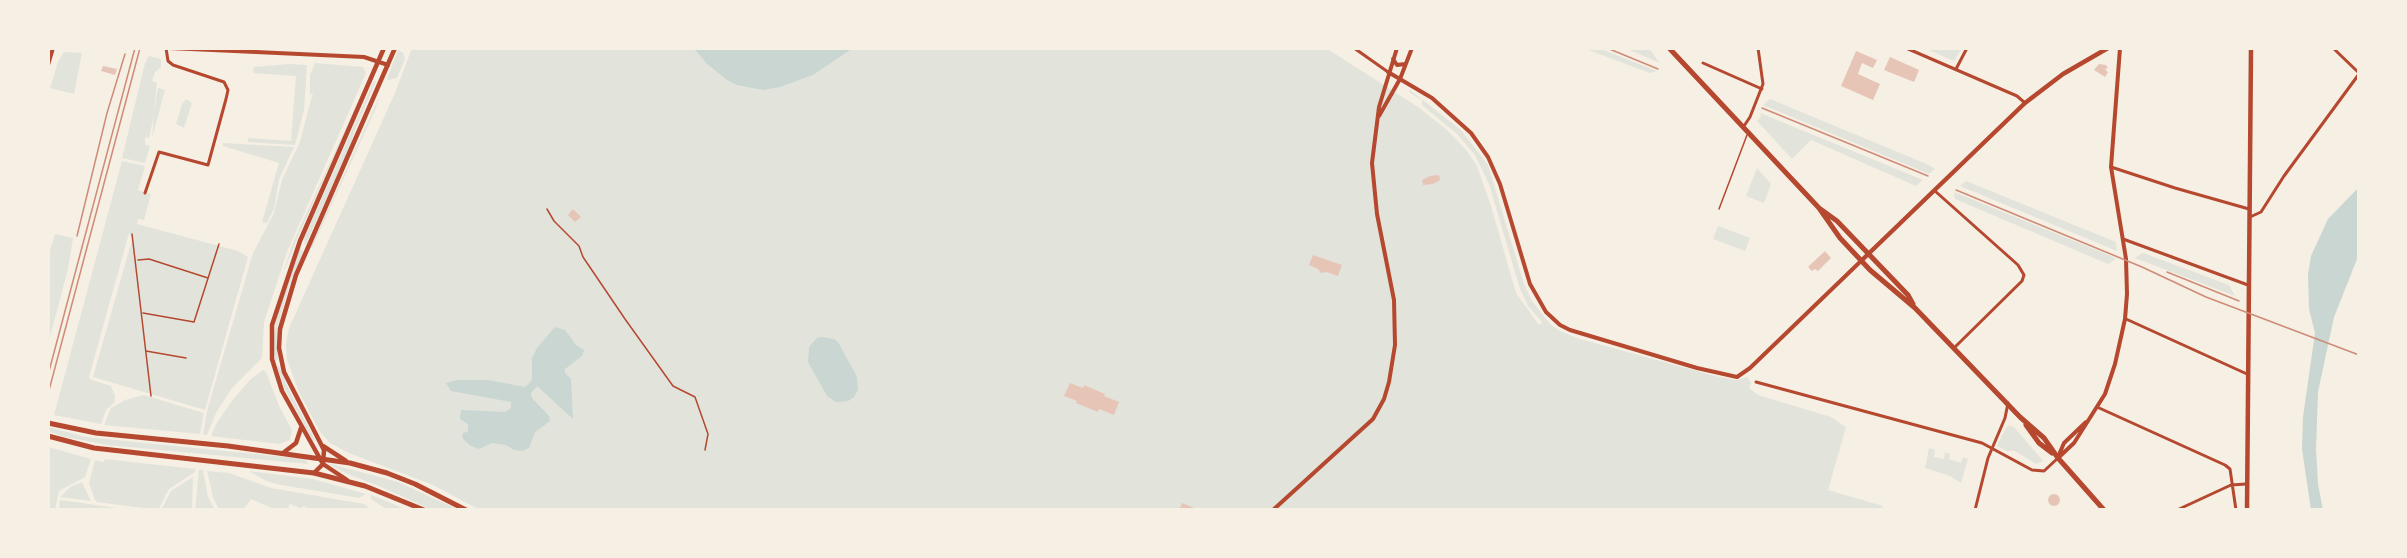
<!DOCTYPE html>
<style>
body{margin:0}
#map{position:relative;width:2407px;height:558px;overflow:hidden;background:#f6efe4;font-family:Raleway,sans-serif}
canvas{display:block}
.frame{position:absolute;inset:0;border:50px solid #f6efe4;pointer-events:none}
</style>
<div id="map">
<canvas width="2407" height="558"></canvas>
<div class="frame"></div>
</div>
<script>
const g = document.querySelector('canvas').getContext('2d');
g.lineJoin = 'round';
function fill(path, color) {
  g.fillStyle = color;
  g.fill(path, 'evenodd');
}
function poly(rows) {
  const path = new Path2D();
  for (const r of rows) {
    if (r.length === 3) {
      path.moveTo(r[0] + r[2], r[1]);
      path.arc(r[0], r[1], r[2], 0, 2 * Math.PI);
      continue;
    }
    path.moveTo(r[0], r[1]);
    for (let i = 2; i < r.length; i += 2) path.lineTo(r[i], r[i + 1]);
  }
  return path;
}
function strokePath(path, color, width, dash) {
  g.strokeStyle = color;
  g.lineWidth = width;
  g.lineCap = dash ? 'butt' : 'round';
  g.setLineDash(dash || []);
  g.stroke(path);
}
fill(poly([
 [412,48,1326,48,1418,107,1447,130,1467,151,1477,166,1491,206,1516,293,1539,325,1542,322,1528,306,1520,289,1489,184,1475,155,1458,135,1422,105,1422,100,1409,92,1410,90,1461,130,1488,165,1524,284,1532,301,1550,324,1560,331,1580,339,1715,376,1736,380,1747,377,1751,383,1749,388,1758,395,1831,417,1846,427,1828,490,1883,506,1882,510,480,510,433,485,349,453,330,443,320,432,298,390,287,359,286,344,289,328,395,93],
 [1583,48,1598,48,1657,71,1650,73],
 [1625,48,1650,50,1660,63],
 [1924,48,1962,48,1954,61],
 [398,50,403,53,405,59,397,78,389,80,387,79],
 [64,52,82,53,74,94,50,88,58,62],
 [149,56,161,59,161,67,155,72,152,81,157,83,154,111,158,88,165,90,152,138,154,116,149,138,145,137,145,144,150,146,145,163,122,158,145,63],
 [315,63,363,67,366,73,287,252,264,322,262,358,232,388,216,413,207,435,203,435,207,411,253,253,274,213,282,180,300,142,313,92,310,95,310,75],
 [289,64,307,65,304,110,295,145,248,142,248,138,291,141,296,76,253,73,254,67],
 [369,78,297,239,285,269,284,269,295,238],
 [374,81,376,81,354,132,350,147,305,246,304,238],
 [380,95,375,110,312,248,311,247],
 [186,99,192,103,184,128,176,124,182,104],
 [1770,99,1929,165,1935,169,1929,174,1763,105],
 [1760,113,1923,180,1916,186,1811,140,1792,159,1757,121,1761,117],
 [223,143,294,147,279,179,274,209,267,223,262,222,279,163,223,146],
 [122,161,145,166,138,190,151,194,144,220,138,219,137,224,238,251,248,257,205,410,93,377,132,240,129,233,89,377,89,379,111,386,115,396,114,403,106,410,101,424,54,415],
 [1757,168,1771,184,1764,203,1746,196],
 [1966,181,2116,242,2117,251,1960,186],
 [1954,192,2111,256,2116,259,2108,264,1955,199],
 [1718,226,1750,238,1745,251,1713,239],
 [55,234,73,238,68,269,48,344,48,251,50,251],
 [300,248,303,252,289,287,277,328,278,360,275,361,273,341,278,313],
 [2143,253,2229,285,2235,296,2135,258],
 [279,366,288,388,315,440,313,441,285,389,277,367],
 [263,370,266,372,279,406,292,430,290,440,279,444,211,436,216,424,234,398,251,379],
 [144,395,204,413,200,434,104,425,111,408,125,400],
 [2010,425,2015,428,2043,461,2036,464,2015,451,2007,451,1997,446,2006,428],
 [48,427,86,437,305,459,308,464,107,445,61,436,48,431],
 [48,447,91,459,85,477,59,491,55,510,48,510],
 [1929,448,1935,450,1934,457,1944,459,1945,452,1950,454,1949,459,1961,463,1963,457,1968,459,1961,483,1950,476,1925,468],
 [105,459,195,469,195,472,169,489,158,510,97,502,95,500,89,483,95,460,103,462],
 [327,463,398,482,459,510,432,510,379,486,347,474],
 [199,470,203,470,208,497,215,510,195,510],
 [207,471,229,473,271,488,364,504,372,510,312,510,303,506,302,509,290,504,287,510,276,510,251,499,243,510,219,510,213,497],
 [249,471,313,479,366,494,359,498,281,485,266,481],
 [193,477,192,510,161,510,171,491],
 [82,482,91,501,60,497,70,487],
 [371,495,379,498,407,510,388,510,371,499],
 [60,500,75,502,130,510,59,510]
]), '#e2e4dc');
fill(poly([
 [694,48,853,48,813,75,780,87,763,90,737,85,727,80,706,63],
 [2359,187,2359,254,2334,317,2318,392,2316,449,2318,484,2323,510,2311,510,2302,449,2303,417,2315,333,2309,309,2308,274,2311,256,2328,219],
 [555,327,565,330,576,345,584,350,582,356,565,369,565,373,571,379,573,419,537,386,531,393,532,398,549,416,550,421,535,432,529,448,522,451,514,450,506,445,492,443,479,449,471,446,463,439,462,434,468,431,468,424,460,419,461,410,506,412,511,408,511,402,451,391,446,383,458,380,488,380,525,387,532,380,532,358,537,348],
 [822,337,834,339,838,342,857,377,858,390,854,397,848,401,836,402,827,396,808,362,809,347,817,338]
]), '#c9d6d2');
fill(poly([
 [1856,51,1877,60,1873,68,1862,63,1858,74,1880,84,1873,100,1841,86],
 [1890,57,1919,70,1914,82,1884,70],
 [2099,64,2106,65,2108,68,2105,69,2108,72,2105,77,2094,70],
 [103,66,117,69,115,75,101,71],
 [1439,175,1440,180,1433,184,1423,185,1422,180,1430,176],
 [573,209,581,217,575,222,568,215],
 [1825,251,1831,258,1818,271,1815,269,1812,271,1808,267],
 [1313,255,1342,265,1338,276,1326,272,1321,273,1318,269,1309,265],
 [1070,383,1083,388,1084,385,1105,394,1104,396,1119,402,1114,415,1099,409,1098,412,1076,403,1077,401,1064,396],
 [2054,500,6],
 [1182,503,1199,510,1179,510]
]), '#e6c5b7');
strokePath(poly([
 [547,209,554,221,579,246,583,257,625,319,673,386,695,397,708,434,705,450],
 [132,234,151,396],
 [138,260,149,259,208,278],
 [143,313,194,322,219,244],
 [146,351,186,358]
]), '#b5482f', 1.5);
strokePath(poly([
 [1719,209,1747,135]
]), '#b5482f', 1.5);
strokePath(poly([
 [1354,48,1388,72],
 [1906,48,2017,96,2025,103],
 [2333,48,2359,73],
 [1703,63,1762,89],
 [1956,69,1967,48],
 [1744,126,1750,117,1763,84,1758,48],
 [2111,167,2175,188,2249,209],
 [1935,191,2018,265,2024,275,2022,281,1954,348],
 [145,193,159,152,208,165,226,99,228,90,224,82,173,65,168,61,166,48],
 [2250,217,2261,212,2284,176,2359,74],
 [2123,239,2248,285],
 [2126,319,2247,374],
 [1756,382,1982,443,2032,470,2044,471,2058,458],
 [2097,407,2225,465,2230,469,2236,510],
 [1975,510,1988,458,2005,418,2008,403],
 [2177,510,2231,485,2246,484]
]), '#b5482f', 3);
strokePath(poly([
 [169,48,364,57,388,65],
 [1393,59,1397,65,1405,64],
 [48,65,53,48],
 [1388,72,1432,98,1471,133,1488,157,1500,184,1530,284,1546,312,1560,325,1570,330,1697,368,1737,377,1750,368,1861,261],
 [1379,116,1400,79,1412,48],
 [2058,457,2064,443,2086,422],
 [2058,458,2074,443,2105,394,2115,364,2125,319,2127,294,2126,259,2111,167,2120,48],
 [1273,510,1373,419,1384,399,1389,382,1395,345,1394,300,1377,214,1372,163,1379,107,1397,48]
]), '#b5482f', 4);
strokePath(poly([
 [1862,260,2025,103,2063,74,2108,48],
 [323,446,346,461],
 [283,453,296,443,301,428],
 [314,473,323,464,324,450,284,372,279,348,280,329,296,275,395,48],
 [347,480,323,464,282,391,272,359,272,325,300,241,384,48],
 [2247,510,2251,48]
]), '#b5482f', 4.5);
strokePath(poly([
 [1669,48,1819,208,1840,238,1870,270,1915,308,2020,417,2044,438,2058,458,2104,510],
 [1819,208,1837,221,1908,295,1913,304],
 [48,423,96,433,228,446,350,463,387,473,415,484,466,510],
 [2026,425,2039,443,2052,453],
 [48,436,94,448,314,473,365,486,424,510]
]), '#b5482f', 5);
strokePath(poly([
 [77,236,107,113,125,54],
 [48,375,135,48]
]), '#cf8b77', 1.5);
strokePath(poly([
 [1607,48,1658,69],
 [1762,108,1928,176],
 [1956,190,2142,267,2206,297,2359,355],
 [2167,272,2239,301],
 [48,394,140,48]
]), '#cf8b77', 1.5);
</script>
